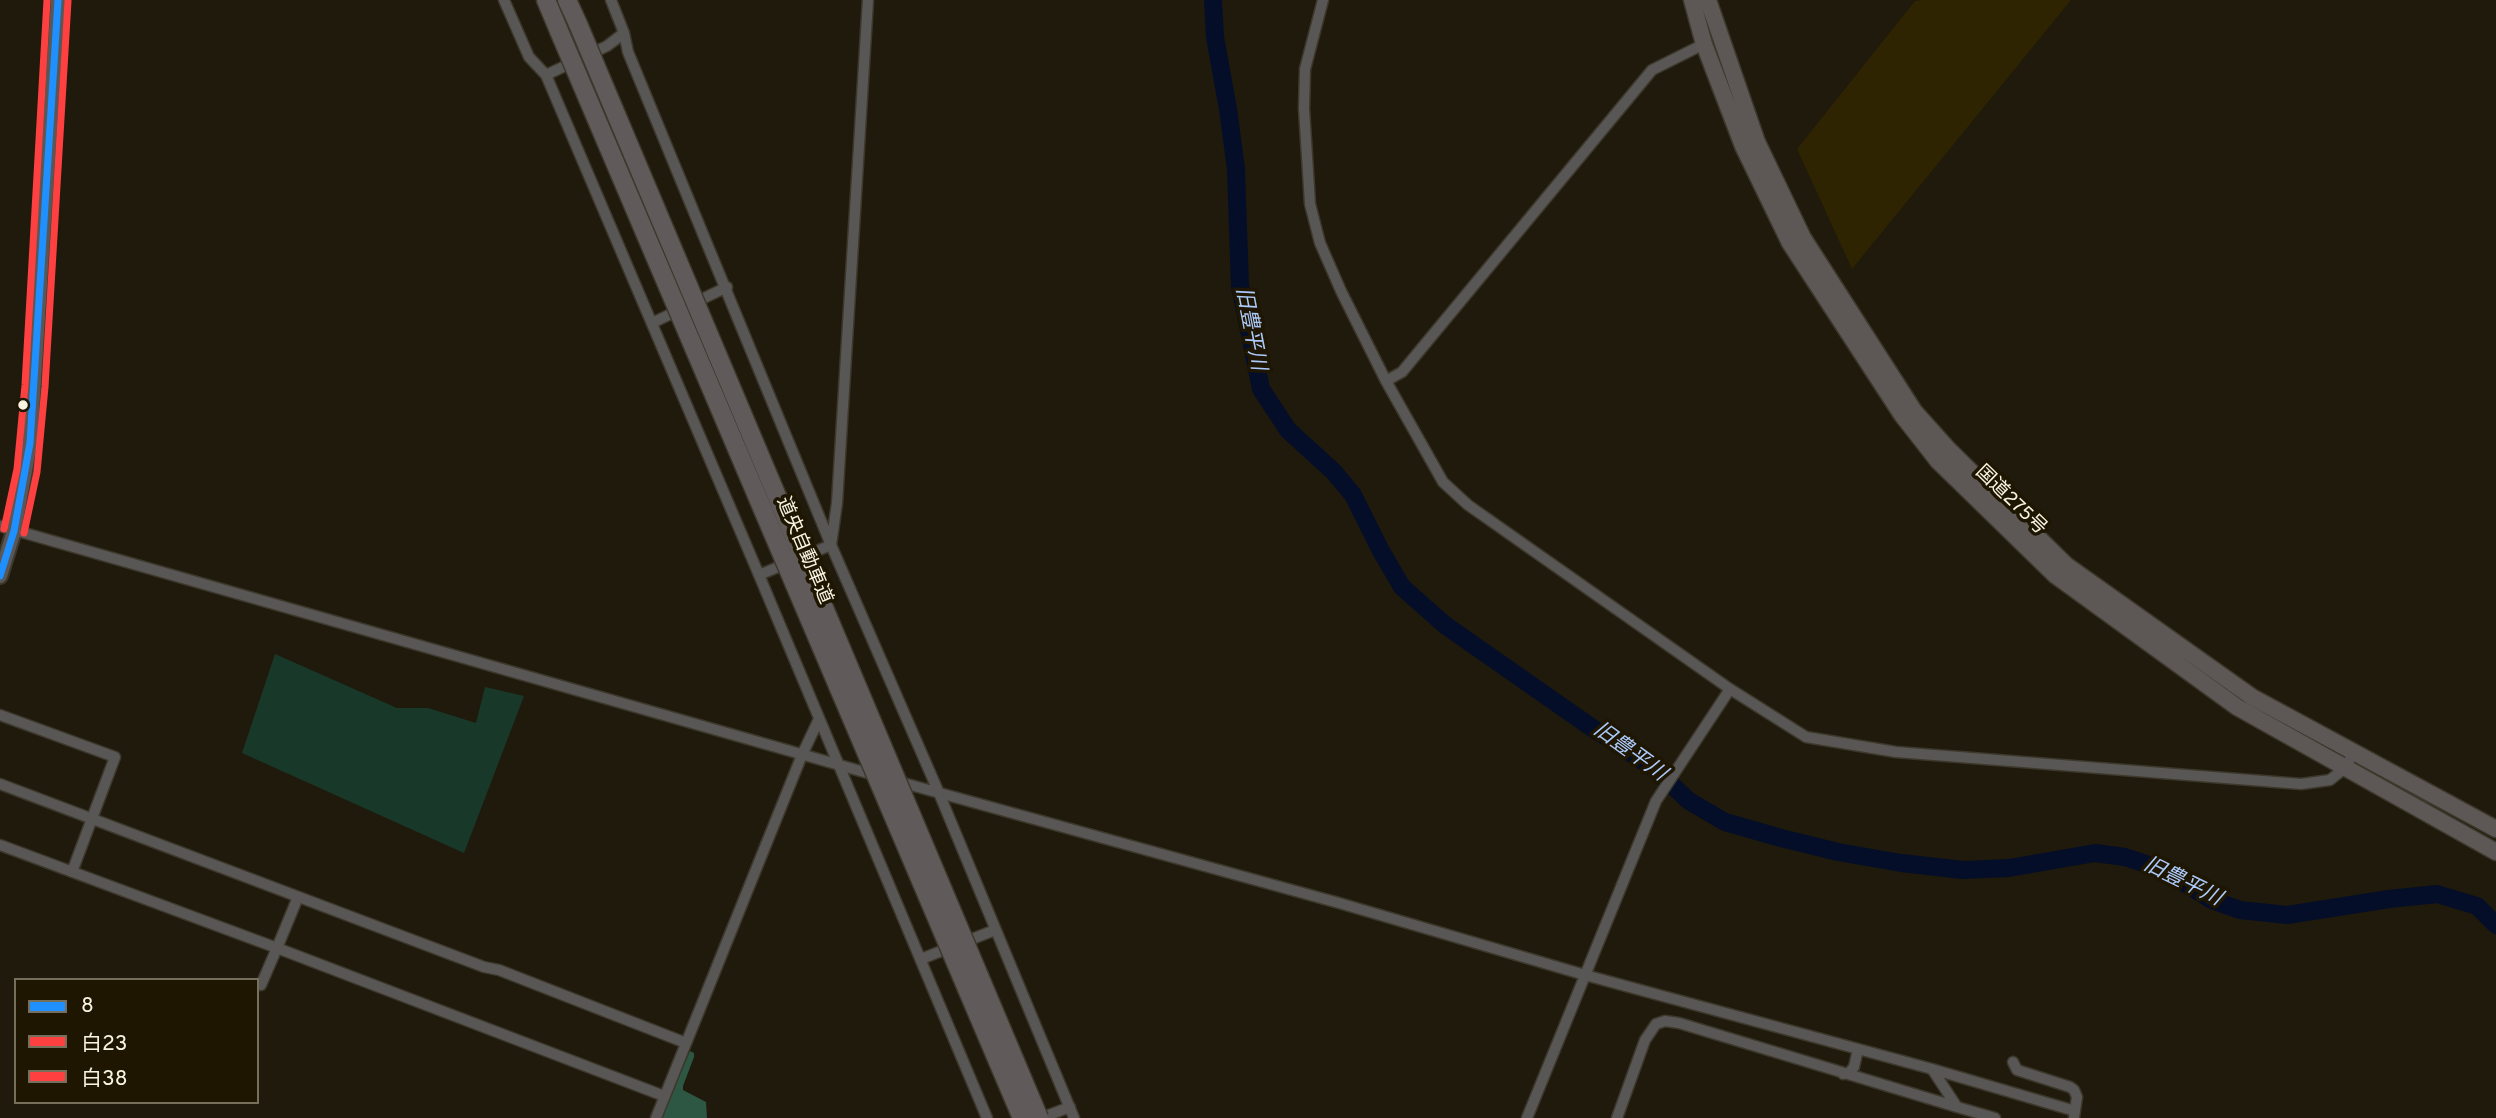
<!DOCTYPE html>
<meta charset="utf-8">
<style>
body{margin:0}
#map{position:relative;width:2496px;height:1118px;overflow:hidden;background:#1f1a0b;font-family:Overpass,"Noto Sans JP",sans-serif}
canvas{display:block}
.legend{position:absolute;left:14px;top:978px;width:245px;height:126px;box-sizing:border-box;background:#1e1600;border:2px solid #756f5b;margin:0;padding:9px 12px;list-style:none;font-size:21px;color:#f8f4e3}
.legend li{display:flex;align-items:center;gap:14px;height:35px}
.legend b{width:35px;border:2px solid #756f5b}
</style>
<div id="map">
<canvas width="2496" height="1118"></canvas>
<ul class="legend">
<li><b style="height:9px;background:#1e90ff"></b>8</li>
<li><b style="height:9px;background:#ff4040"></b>白23</li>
<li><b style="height:9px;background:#ff4040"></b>白38</li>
</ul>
</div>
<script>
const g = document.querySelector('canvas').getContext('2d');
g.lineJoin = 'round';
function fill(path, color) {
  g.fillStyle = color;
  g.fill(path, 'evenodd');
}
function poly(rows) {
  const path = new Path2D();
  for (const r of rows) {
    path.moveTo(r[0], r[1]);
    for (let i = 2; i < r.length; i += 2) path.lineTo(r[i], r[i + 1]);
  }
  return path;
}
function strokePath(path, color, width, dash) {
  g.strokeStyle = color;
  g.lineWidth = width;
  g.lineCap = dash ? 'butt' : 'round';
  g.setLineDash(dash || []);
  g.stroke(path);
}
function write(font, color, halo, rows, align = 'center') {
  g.font = font + ' Overpass,"Noto Sans JP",sans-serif';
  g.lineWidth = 7;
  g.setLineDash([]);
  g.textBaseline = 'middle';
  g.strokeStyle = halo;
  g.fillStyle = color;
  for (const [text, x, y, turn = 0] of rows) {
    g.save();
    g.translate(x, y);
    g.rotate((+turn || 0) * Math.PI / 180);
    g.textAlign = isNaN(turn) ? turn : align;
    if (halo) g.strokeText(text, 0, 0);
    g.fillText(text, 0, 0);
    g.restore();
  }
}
fill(poly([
 [1921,0,2071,0,1852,269,1797,149,1915,1]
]), '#2e2401');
fill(poly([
 [275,654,397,708,428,708,476,723,485,687,524,696,464,853,242,753]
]), '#183929');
fill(poly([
 [690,1051,694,1053,694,1057,683,1086,683,1090,706,1102,707,1118,661,1118]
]), '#2d5742');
strokePath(poly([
 [1213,0,1215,37,1228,109,1236,169,1240,286,1261,389,1288,430,1334,472,1353,495,1381,551,1402,587,1445,625,1588,725,1655,769,1689,801,1725,822,1781,838,1838,852,1901,863,1963,870,2009,868,2095,853,2125,857,2164,870,2212,900,2240,910,2287,915,2389,899,2437,894,2477,906,2496,925]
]), '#040e29', 18);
const minor = poly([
 [504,0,529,57,546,75,759,575,987,1118],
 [611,0,624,33,628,52,831,545,939,793,1074,1118],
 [1323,0,1305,69,1304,109,1310,204,1320,243,1341,291,1386,381,1443,482,1468,505,1730,689,1806,737,1896,752,2301,784,2330,780,2346,767,2354,751],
 [546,75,607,46,624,33],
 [652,323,727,287],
 [1386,381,1402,372,1652,70,1704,44],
 [0,526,878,776],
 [759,575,831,545,837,503,868,0],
 [0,715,115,757,72,872],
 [896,781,1339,903,1585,975,1932,1069,2075,1111],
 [0,784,484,967,499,970,686,1043],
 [0,845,277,948,298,897],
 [921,959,995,930],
 [261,985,277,948,664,1096],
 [2013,1062,2017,1070,2070,1087,2074,1090,2077,1097,2074,1117],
 [1932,1069,1957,1107,1995,1118],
 [1843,1074,1849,1073,1854,1067,1858,1049],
 [656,1118,802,755,819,719],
 [1041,1118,1070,1107],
 [1527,1118,1656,801,1730,689],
 [1617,1118,1645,1040,1656,1024,1665,1021,1679,1023,1957,1107]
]);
const secondary = poly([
 [0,576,14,531,30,443,58,0]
]);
const trunk = poly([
 [1692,0,1704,44,1743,146,1790,243,1902,415,1938,461,2055,575,2237,707,2496,852],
 [1708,0,1757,142,1803,238,1914,411,1949,450,2066,565,2252,697,2496,829]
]);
const motorway = poly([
 [546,0,559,31],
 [567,0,578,24]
]);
strokePath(minor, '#3c382b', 13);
strokePath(secondary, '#3c382b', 18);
strokePath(trunk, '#3c382b', 19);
strokePath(motorway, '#3c382b', 21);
strokePath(minor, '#595656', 10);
strokePath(secondary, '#5b5757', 14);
strokePath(trunk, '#5d5856', 16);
strokePath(motorway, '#605b5a', 18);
const motorwayBridge = poly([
 [578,24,1039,1118],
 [559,31,1022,1118]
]);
strokePath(motorwayBridge, '#3c382b', 21, []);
strokePath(motorwayBridge, '#605b5a', 18);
strokePath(poly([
 [0,576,14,531,30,443,58,0]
]), '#1e90ff', 7);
strokePath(poly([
 [24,533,37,472,45,387,68,1]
]), '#ff4040', 7);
strokePath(poly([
 [4,529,17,469,25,385,47,0]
]), '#ff4040', 7);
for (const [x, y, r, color] of [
 [23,405,6,"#f8f4e3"]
]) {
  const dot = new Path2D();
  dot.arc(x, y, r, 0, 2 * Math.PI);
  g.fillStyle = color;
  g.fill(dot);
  strokePath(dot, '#1e1600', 2.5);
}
write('19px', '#f8f4e3', '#1e1600', [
 ["国道275号",2010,501,44],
 ["道央自動車道",803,551,67]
]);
write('italic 21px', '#accafc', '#1e1600', [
 ["旧豊平川",1249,329,79],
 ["旧豊平川",1629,753,36],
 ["旧豊平川",2182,883,26]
]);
</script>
